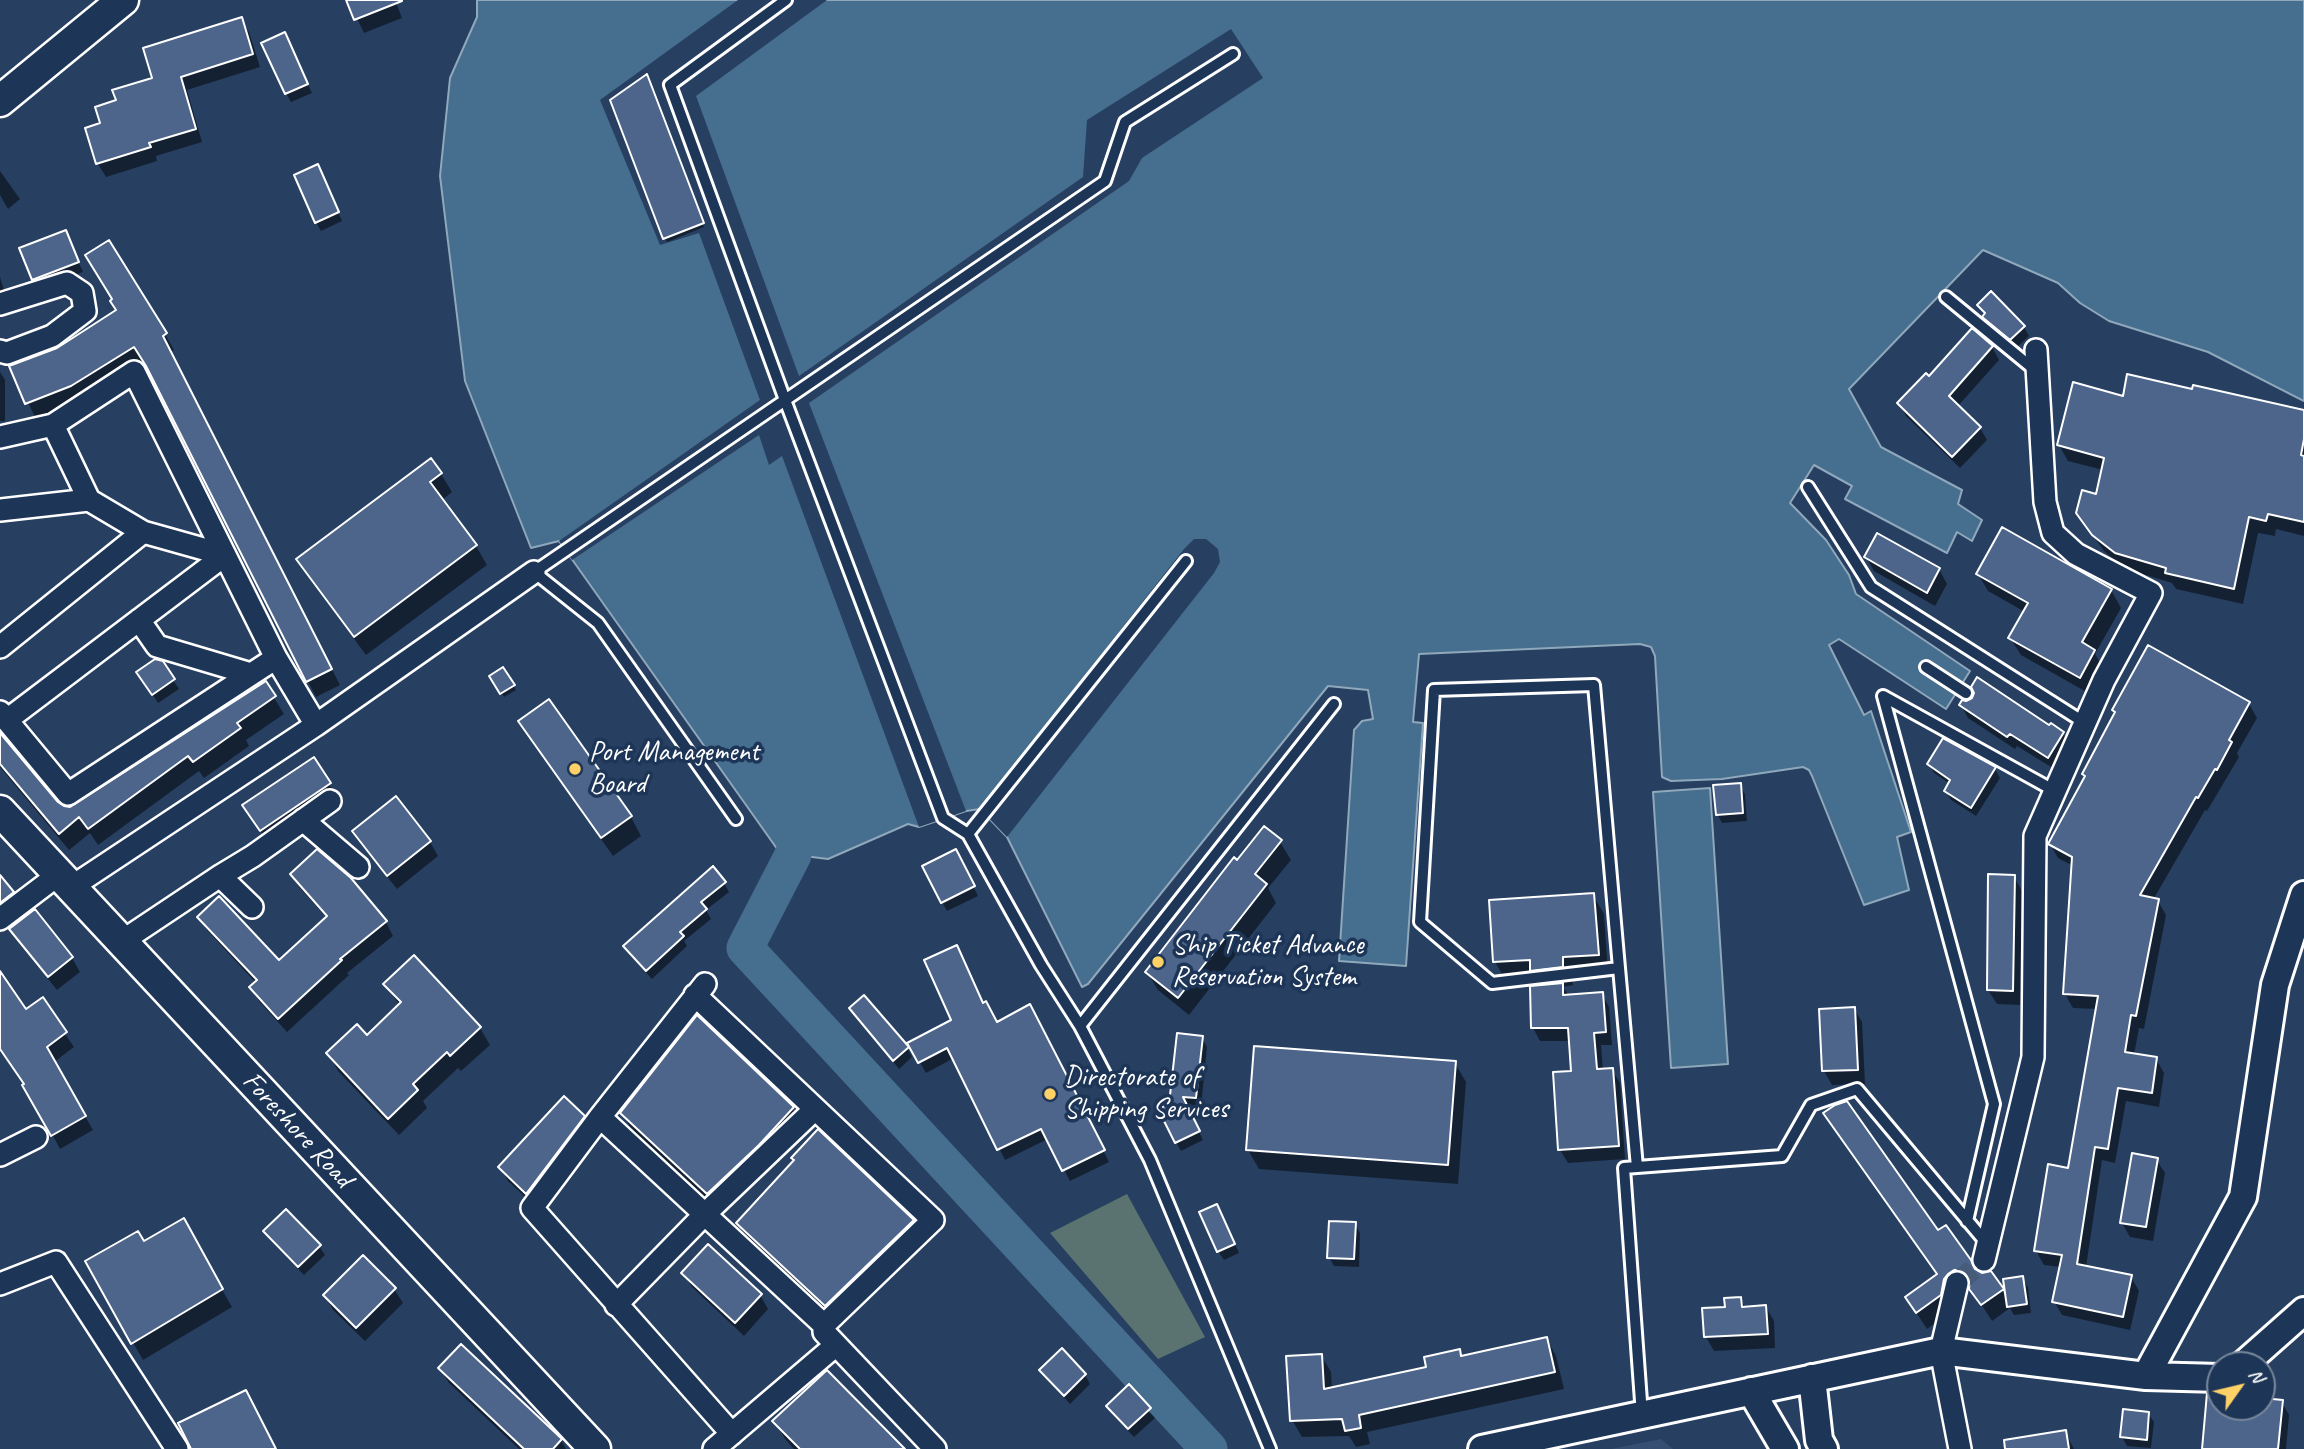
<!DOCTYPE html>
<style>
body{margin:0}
#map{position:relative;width:2304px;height:1449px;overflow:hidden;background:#273f61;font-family:Caveat,sans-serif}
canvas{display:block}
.north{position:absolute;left:2206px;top:1351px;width:70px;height:70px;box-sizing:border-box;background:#1d3557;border:2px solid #77869a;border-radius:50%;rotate:56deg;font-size:19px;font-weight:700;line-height:28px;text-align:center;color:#fff}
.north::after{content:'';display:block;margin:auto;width:24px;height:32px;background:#ffd166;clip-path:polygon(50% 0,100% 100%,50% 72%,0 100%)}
</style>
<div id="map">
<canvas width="2304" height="1449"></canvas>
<div class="north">N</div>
</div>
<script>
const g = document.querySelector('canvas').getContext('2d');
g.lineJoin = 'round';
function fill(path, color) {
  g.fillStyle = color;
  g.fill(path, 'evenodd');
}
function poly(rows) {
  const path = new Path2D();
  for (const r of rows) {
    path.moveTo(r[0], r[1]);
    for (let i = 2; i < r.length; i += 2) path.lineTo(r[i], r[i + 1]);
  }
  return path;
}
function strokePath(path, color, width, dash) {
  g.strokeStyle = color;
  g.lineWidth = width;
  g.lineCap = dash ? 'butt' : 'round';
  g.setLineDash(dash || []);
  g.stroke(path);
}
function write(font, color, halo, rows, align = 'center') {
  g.font = font + ' Caveat,sans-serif';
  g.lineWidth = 7;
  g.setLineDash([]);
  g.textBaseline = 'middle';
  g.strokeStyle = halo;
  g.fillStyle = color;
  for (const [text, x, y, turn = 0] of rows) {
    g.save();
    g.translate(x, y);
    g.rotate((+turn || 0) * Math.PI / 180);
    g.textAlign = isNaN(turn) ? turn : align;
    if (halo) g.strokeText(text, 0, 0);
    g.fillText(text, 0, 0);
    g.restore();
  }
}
fill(poly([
 [1661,1439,1673,1449,1611,1449]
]), '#364e71');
fill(poly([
 [1127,1194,1205,1337,1158,1359,1050,1233]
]), '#5a7370');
const water = poly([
 [477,0,2304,0,2304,401,2208,352,2109,321,2080,303,2058,283,1983,250,1849,389,1881,447,1962,490,1958,504,1982,520,1972,541,1957,532,1947,553,1845,499,1852,486,1814,465,1790,503,1826,540,1849,575,1856,594,1970,671,1946,709,1839,639,1829,645,1864,715,1871,711,1911,832,1897,837,1909,890,1864,905,1812,776,1809,770,1803,767,1722,779,1671,781,1662,777,1655,656,1651,647,1640,644,1419,654,1413,722,1423,723,1406,966,1339,961,1354,730,1362,721,1373,719,1368,690,1328,686,1088,984,1082,987,1007,837,980,809,966,811,919,827,908,824,828,859,780,853,559,541,531,548,465,381,440,176,450,78,477,17,477,0],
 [1710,788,1728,1064,1671,1068,1653,792,1710,788]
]);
fill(water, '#466e8e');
strokePath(water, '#90a8bb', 2);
fill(poly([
 [738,0,827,0,696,96,799,376,1083,177,1087,120,1231,29,1263,78,1142,158,1129,181,809,403,966,811,919,827,782,456,769,465,759,435,572,560,559,541,760,400,699,233,660,245,600,100],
 [1194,539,1206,539,1218,549,1220,562,1214,573,1007,837,980,809,1184,549]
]), '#273f61');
fill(poly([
 [348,0,395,0,402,18,364,33],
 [241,19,249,32,260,67,187,90,202,142,156,156,157,161,106,177,98,164,87,129,102,124,118,101],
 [289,43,312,93,291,102,286,93],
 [648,80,704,227,667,242,665,238],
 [0,171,20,199,8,209,0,195],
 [322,176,342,221,321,231,316,222],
 [65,232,83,272,38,289,21,249],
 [0,277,4,290,0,292],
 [1979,305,2024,327,2029,336,2016,348,1990,326],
 [165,334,174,350,171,352,340,685,316,697,144,362,80,401,36,419,11,367],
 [1992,347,1999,360,1958,406,1980,428,1987,440,1960,468,1906,416,1899,403,1929,379],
 [0,372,5,380,5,421,0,421],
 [2124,398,2304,411,2304,536,2276,529,2275,536,2258,533,2243,604,2176,589,2172,583,2126,569,2104,551,2077,513,2098,496,2103,470,2068,461,2059,445],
 [441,474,452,492,442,500,476,546,487,565,366,655,309,578,298,559],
 [1866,557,1939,569,1947,584,1935,606,1874,571],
 [1978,574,2111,590,2121,608,2095,654,2104,669,2090,694,2021,655,2010,638,2025,612,1988,591],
 [503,669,516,690,504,697,491,677],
 [173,680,179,689,158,703,144,681],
 [265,683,284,714,246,740,249,746,204,778,199,771,98,845,90,833,69,850,0,767,0,735,61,807,69,809],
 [2249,704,2257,718,2237,753,2239,757,2207,811,2205,810,2153,900,2158,901,2166,915,2144,1029,2139,1028,2134,1055,2156,1059,2164,1073,2159,1107,2126,1101,2115,1163,2102,1160,2086,1267,2131,1277,2139,1291,2130,1330,2062,1315,2054,1301,2061,1267,2044,1265,2036,1251,2070,1170,2098,1009,2073,1008,2065,994,2073,866,2058,858,2050,844,2086,777,2116,714,2114,710],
 [1961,705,2050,728,2051,726,2063,733,2071,746,2056,770,2017,746,2015,749,1968,718],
 [520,722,631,817,641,836,613,856,531,740],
 [313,760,338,798,269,844,253,819],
 [1929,764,1995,769,2000,778,1976,816,1951,800,1946,791,1950,784,1934,773],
 [1740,785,1745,794,1747,821,1722,823,1717,814],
 [395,799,430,842,438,856,397,889,362,845,354,832],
 [1280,842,1291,860,1268,888,1276,903,1189,1015,1158,990,1147,972,1238,862],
 [960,860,978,896,947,911,942,902],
 [292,875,386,922,393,936,347,973,349,975,287,1032,259,1001,251,988,256,983,207,930,199,917,279,963,327,918,300,888],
 [2014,877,2022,891,2020,1005,1997,1004,1988,990],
 [0,878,21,907,0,921],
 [724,883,729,892,706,910,711,919,684,941,687,946,652,979,630,955,625,946],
 [1593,895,1604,914,1608,974,1572,976,1573,985,1563,987,1569,996,1602,994,1609,1007,1612,1045,1601,1045,1603,1071,1612,1070,1620,1083,1625,1159,1568,1163,1560,1150,1573,1073,1571,1041,1540,1041,1533,1028,1542,987,1537,979,1506,981,1495,962],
 [35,911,72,958,80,972,57,990,19,943,11,929],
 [0,974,26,1012,42,1000,74,1047,54,1062,93,1130,60,1149,26,1085,0,1050],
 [385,984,480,1028,490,1045,461,1071,458,1068,423,1101,427,1108,399,1135,338,1071,329,1054,367,1037,400,1006],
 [983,1005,997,1024,1036,1018,1109,1162,1070,1181,1048,1139,1005,1160,954,1058,926,1073,909,1043],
 [1854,1008,1862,1022,1865,1084,1832,1085,1824,1071],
 [851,1009,907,1048,912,1057,899,1069],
 [1202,1038,1207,1047,1201,1107,1186,1105,1203,1140,1181,1151,1176,1142,1171,1105],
 [1455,1063,1466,1082,1458,1184,1259,1169,1248,1150],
 [792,1108,803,1127,719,1212,633,1132,622,1113],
 [1825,1114,1976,1272,1981,1275,1990,1273,2008,1300,2022,1278,2028,1287,2031,1313,2014,1315,2010,1308,1992,1321,1970,1287,1964,1287,1950,1312,1927,1329,1907,1298,1938,1276,1835,1131],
 [583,1117,591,1131,535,1206,508,1181,500,1167],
 [2156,1159,2165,1173,2153,1241,2130,1237,2122,1223],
 [1222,1215,1239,1253,1224,1260,1218,1251],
 [183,1221,232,1307,143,1360,87,1262,143,1243],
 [912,1221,923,1240,837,1323,749,1242,738,1223],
 [1355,1224,1360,1233,1359,1267,1334,1266,1329,1257],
 [265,1231,319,1246,325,1255,304,1275,270,1240],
 [684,1273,760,1295,768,1309,744,1336,692,1287],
 [394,1289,403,1303,365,1341,333,1310,325,1296],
 [1740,1299,1746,1308,1766,1307,1774,1321,1775,1348,1714,1351,1706,1337,1727,1309],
 [1547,1339,1556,1356,1564,1389,1367,1432,1370,1444,1356,1447,1349,1436,1302,1437,1292,1420,1321,1355,1331,1372,1332,1389,1428,1369,1459,1351,1462,1357],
 [1062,1351,1085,1375,1090,1384,1070,1404,1047,1379,1042,1370],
 [440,1369,561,1440,566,1449,519,1449,449,1383],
 [2262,1400,2282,1402,2289,1415,2286,1449,2203,1449,2220,1406,2262,1407],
 [1108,1406,1149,1409,1155,1418,1134,1437,1113,1415],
 [2148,1413,2154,1422,2151,1448,2127,1446,2122,1437],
 [775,1421,902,1449,794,1449,785,1439],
 [2065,1432,2074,1449,2014,1449]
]), '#0007');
strokePath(poly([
 [793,855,745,948,1209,1449]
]), '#466e8e', 37);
const building = poly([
 [346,0,402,0,402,1,354,20,346,0],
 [242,17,253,54,181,77,196,129,149,143,151,147,96,164,85,128,100,123,95,107,116,100,112,90,152,78,143,48,242,17],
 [285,32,308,84,285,94,261,43,285,32],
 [647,74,704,223,663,239,610,100,647,74],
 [318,164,339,212,315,223,294,175,318,164],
 [66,230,79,262,32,280,19,248,66,230],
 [109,240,167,333,163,336,332,669,306,682,146,366,134,347,71,386,25,404,9,366,57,348,116,310,110,301,112,299,85,255,109,240],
 [1991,291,2025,326,2010,340,1982,317,1985,313,1977,305,1991,291],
 [1972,328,1993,346,1949,396,1981,427,1952,457,1897,403,1926,373,1929,376,1972,328],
 [2127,374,2192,389,2193,385,2304,410,2304,439,2301,455,2304,456,2304,522,2268,514,2266,521,2249,517,2234,589,2165,573,2166,568,2115,553,2092,535,2076,513,2082,490,2096,494,2104,458,2057,445,2073,382,2123,396,2127,374],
 [431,458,442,473,430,482,477,545,354,637,296,559,431,458],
 [2002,527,2112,589,2082,642,2095,650,2080,678,2008,638,2028,603,1976,574,2002,527],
 [1877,533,1940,568,1927,593,1864,557,1877,533],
 [2148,645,2250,702,2229,740,2232,742,2217,770,2215,769,2198,798,2196,797,2140,895,2159,899,2136,1016,2131,1015,2125,1052,2157,1057,2152,1093,2118,1088,2108,1149,2095,1147,2077,1264,2132,1275,2123,1317,2052,1302,2062,1255,2034,1251,2048,1164,2068,1168,2098,996,2063,994,2072,857,2048,844,2085,776,2082,774,2115,712,2112,710,2148,645],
 [155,659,163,661,175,679,152,695,136,672,155,659],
 [503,667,515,685,500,694,489,676,503,667],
 [1977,677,2049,725,2051,723,2064,732,2048,758,2010,734,2007,737,1959,705,1962,700,1966,701,1972,698,1974,693,1971,687,1977,677],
 [266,681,276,696,237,723,241,728,193,762,188,756,88,829,79,817,59,834,0,764,0,733,58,802,64,806,70,807,266,681],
 [549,699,632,816,601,838,518,721,549,699],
 [1943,738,1996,767,1971,808,1944,791,1950,780,1927,764,1943,738],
 [314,757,331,783,260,831,242,805,314,757],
 [1741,783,1743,813,1716,815,1713,785,1741,783],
 [396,796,431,841,387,876,352,831,396,796],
 [1264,826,1282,840,1255,874,1267,884,1178,998,1145,972,1234,857,1237,860,1264,826],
 [317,849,351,878,387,921,340,959,342,960,278,1019,249,987,257,980,197,917,219,896,279,960,327,916,290,874,317,849],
 [956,849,975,886,941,903,922,866,956,849],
 [713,866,726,882,701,902,707,909,680,932,684,936,646,971,623,946,713,866],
 [1988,874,2015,875,2013,991,1987,990,1988,874],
 [0,875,14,892,0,903,0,875],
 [1594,893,1599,955,1563,957,1563,967,1530,971,1530,960,1493,962,1489,900,1594,893],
 [35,909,73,957,48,977,9,929,35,909],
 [957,945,983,1003,986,1001,997,1022,1030,1004,1105,1150,1062,1171,1041,1129,997,1150,947,1048,918,1063,907,1043,951,1020,924,960,957,945],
 [414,955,481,1027,450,1056,447,1052,413,1084,418,1090,388,1119,326,1053,357,1024,367,1035,401,1002,383,984,414,955],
 [0,971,26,1009,43,997,67,1032,47,1047,86,1116,51,1136,22,1085,24,1084,0,1049,0,971],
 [1563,983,1563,995,1603,992,1606,1032,1594,1033,1597,1069,1613,1068,1619,1146,1558,1150,1553,1072,1571,1071,1568,1028,1531,1028,1530,986,1563,983],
 [864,995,909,1047,893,1061,849,1008,864,995],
 [1855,1007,1858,1070,1822,1071,1819,1009,1855,1007],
 [697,1015,794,1107,759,1145,707,1194,620,1113,697,1015],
 [1177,1033,1203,1036,1196,1098,1183,1097,1200,1131,1175,1143,1158,1109,1169,1104,1177,1033],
 [1254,1046,1456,1061,1448,1165,1246,1150,1254,1046],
 [564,1096,585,1116,526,1194,498,1167,564,1096],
 [1847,1101,1938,1230,1946,1225,1971,1260,1975,1269,1982,1273,1991,1271,2004,1289,1981,1305,1969,1289,1970,1280,1966,1274,1961,1270,1954,1270,1948,1274,1944,1279,1941,1295,1916,1313,1905,1297,1937,1274,1823,1113,1835,1105,1847,1101],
 [818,1129,914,1220,825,1306,736,1223,794,1160,791,1158,818,1129],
 [2132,1153,2158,1158,2146,1227,2120,1223,2132,1153],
 [1217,1204,1235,1244,1217,1252,1199,1212,1217,1204],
 [286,1209,321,1245,298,1267,263,1231,286,1209],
 [184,1218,223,1289,131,1344,85,1261,138,1231,144,1241,184,1218],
 [1329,1221,1356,1222,1354,1259,1327,1258,1329,1221],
 [708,1244,762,1294,735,1323,681,1273,708,1244],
 [363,1255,396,1288,356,1328,323,1295,363,1255],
 [2023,1276,2027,1304,2007,1307,2003,1279,2023,1276],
 [1741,1297,1742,1307,1766,1305,1768,1334,1704,1337,1702,1308,1725,1307,1724,1298,1741,1297],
 [1547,1337,1555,1372,1359,1415,1361,1428,1345,1431,1342,1419,1290,1421,1286,1356,1322,1354,1324,1389,1426,1367,1424,1357,1460,1349,1461,1356,1547,1337],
 [461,1344,562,1439,553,1449,524,1449,438,1368,461,1344],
 [1062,1348,1086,1374,1064,1396,1039,1370,1062,1348],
 [827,1370,905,1449,800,1449,772,1421,827,1370],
 [1129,1384,1151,1408,1128,1429,1106,1406,1129,1384],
 [246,1390,276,1449,191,1449,178,1423,246,1390],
 [2207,1393,2220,1394,2220,1407,2262,1407,2262,1398,2283,1400,2278,1449,2202,1449,2207,1393],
 [2123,1409,2149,1412,2147,1440,2120,1437,2123,1409],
 [2066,1430,2069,1449,2005,1449,2004,1440,2066,1430]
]);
fill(building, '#4d658b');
strokePath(building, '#fff', 2);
strokePath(poly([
 [1957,1283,1984,1260]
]), '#475c79', 21, [21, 10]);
const service = poly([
 [786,0,670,85,785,400,943,818,968,834,1041,965,1080,1026,1150,1160,1270,1449],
 [1946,297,2036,371],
 [1808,487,1871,587,2085,723],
 [1926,667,1966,693],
 [736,819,598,623,534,572,1105,181,1125,122,1233,54],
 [968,834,1186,561],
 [1619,968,1492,983,1420,922,1434,690,1594,685,1619,968,1637,1167],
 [1080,1026,1334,704],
 [1967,1221,1994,1104,1883,696,2055,791],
 [1642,1415,1624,1168,1782,1156,1811,1105,1857,1089,1988,1245]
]);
const minor = poly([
 [0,304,67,283,82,293,85,311,52,336,7,353,0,351],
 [53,425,89,500],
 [0,437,53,425,134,372,276,658,316,725],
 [0,510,89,500,143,532,225,555],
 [139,620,157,646,251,674],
 [0,647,143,532],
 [0,712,68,794,276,658],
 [7,720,225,555],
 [303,820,358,867],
 [220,876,252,907],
 [70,888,316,725,534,572],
 [0,919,58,875],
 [121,942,220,876,253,856,330,801],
 [705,984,600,1117,532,1208,732,1434],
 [695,995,933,1220,824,1325],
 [600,1117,824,1325,824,1332,935,1449],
 [0,1155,36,1137],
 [1984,1260,2033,1057,2035,836,2104,680,2151,593,2076,554,2053,533,2045,502,2036,350],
 [1957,1283,1941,1351,1960,1449],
 [0,1284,56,1262,177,1449],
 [616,1305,705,1214,815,1109],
 [714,1449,836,1345]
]);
const tertiary = poly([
 [2243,1365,2304,1311],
 [2146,1376,2243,1197,2275,985,2304,895],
 [1812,1378,1819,1440,1824,1449],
 [1751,1391,1785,1449],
 [1482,1449,1941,1351,2146,1376,2220,1378]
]);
const secondary = poly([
 [0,101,123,0],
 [0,811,595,1449]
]);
strokePath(service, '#fff', 16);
strokePath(minor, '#fff', 26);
strokePath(tertiary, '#fff', 32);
strokePath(secondary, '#fff', 35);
strokePath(service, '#1d3557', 10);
strokePath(minor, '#1d3557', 21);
strokePath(tertiary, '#1d3557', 26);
strokePath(secondary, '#1d3557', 30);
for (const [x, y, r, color] of [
 [575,769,7,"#ffd166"],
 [1158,962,7,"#ffd166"],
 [1050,1094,7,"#ffd166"]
]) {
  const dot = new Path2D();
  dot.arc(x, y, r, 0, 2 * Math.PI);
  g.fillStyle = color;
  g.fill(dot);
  strokePath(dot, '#1d3557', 2.5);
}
write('28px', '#fff', '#1d3557', [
 ["Port Management",589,753],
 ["Board",589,785],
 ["Ship Ticket Advance",1172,946],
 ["Reservation System",1172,978],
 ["Directorate of",1064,1078],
 ["Shipping Services",1064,1110]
], 'left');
write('28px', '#fff', '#1d3557', [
 ["Foreshore Road",297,1130,47]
]);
</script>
